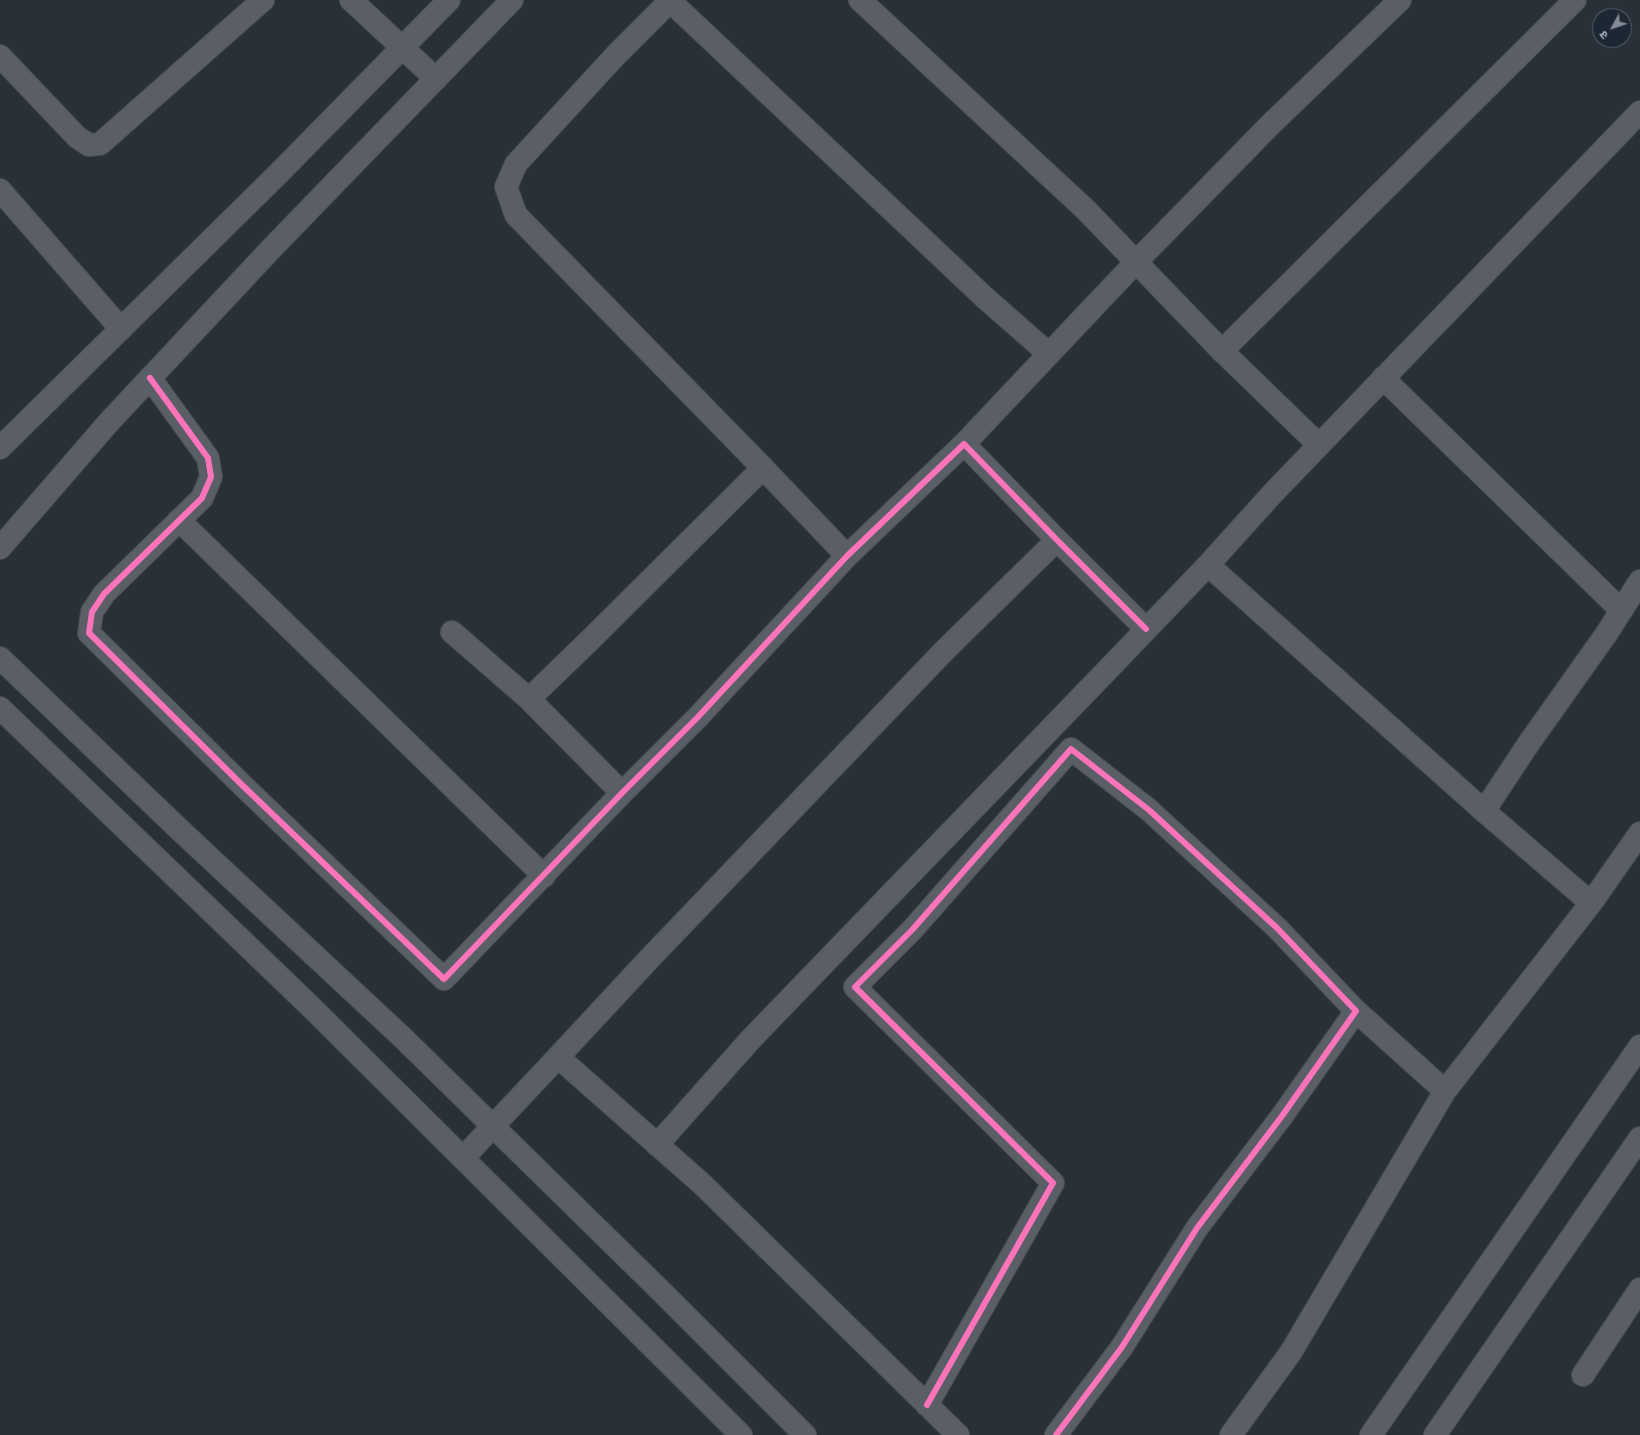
<!DOCTYPE html>
<meta charset="utf-8">
<style>
body{margin:0}
#map{position:relative;width:1640px;height:1435px;overflow:hidden;background:#2a3038;font-family:Quicksand,"Noto Sans Devanagari",sans-serif}
canvas{display:block}
.north{position:absolute;left:1592px;top:8px;width:40px;height:40px;box-sizing:border-box;background:#1d2633;border:1px solid #59626f;border-radius:50%;rotate:230deg;font-size:11px;font-weight:700;line-height:16px;text-align:center;color:#b4bcc9}
.north::after{content:'';display:block;margin:auto;width:14px;height:18px;background:#848b96;clip-path:polygon(50% 0,100% 100%,50% 72%,0 100%)}
</style>
<div id="map">
<canvas width="1640" height="1435"></canvas>
<div class="north">उ</div>
</div>
<script>
const g = document.querySelector('canvas').getContext('2d');
g.lineJoin = 'round';
function poly(rows) {
  const path = new Path2D();
  for (const r of rows) {
    path.moveTo(r[0], r[1]);
    for (let i = 2; i < r.length; i += 2) path.lineTo(r[i], r[i + 1]);
  }
  return path;
}
function strokePath(path, color, width, dash) {
  g.strokeStyle = color;
  g.lineWidth = width;
  g.lineCap = dash ? 'butt' : 'round';
  g.setLineDash(dash || []);
  g.stroke(path);
}
const minor = poly([
 [351,0,436,79],
 [671,0,670,1,911,228,984,297,1049,354,1136,262,1271,124,1400,0],
 [860,0,1086,210,1222,351,1319,445],
 [0,56,77,137,89,145,100,144,263,0],
 [0,190,121,329],
 [1222,351,1575,0],
 [150,378,208,458,211,477,202,498,104,594,92,612,89,633,239,782,444,979,622,793,697,718,847,556,964,444,1057,540,1146,629],
 [1383,378,1621,610],
 [964,444,1049,354],
 [763,468,847,556],
 [179,520,544,876],
 [1208,565,1484,811,1591,903,1445,1091,1291,1352,1231,1435],
 [452,632,529,699,622,793],
 [529,699,591,639,763,468,516,215,506,187,516,164,616,55,670,1],
 [1484,811,1529,743,1607,633,1640,581],
 [1591,903,1640,833],
 [1356,1011,1445,1091],
 [558,1057,650,958,943,652,1057,540],
 [657,1145,751,1039,1118,659,1208,565,1273,493,1640,112],
 [463,1158,558,1057,702,1184,958,1435],
 [1583,1375,1640,1289],
 [927,1405,1053,1183,855,987,912,930,1071,749,1149,810,1277,928,1356,1011,1282,1116,1197,1228,1122,1347,1056,1435]
]);
const tertiary = poly([
 [0,448,278,174,449,0],
 [0,548,109,422,271,249,512,0],
 [0,658,182,832,403,1038,667,1297,805,1435],
 [0,708,311,1007,741,1435],
 [1371,1435,1640,1046],
 [1435,1435,1640,1138]
]);
strokePath(minor, '#484c53', 24);
strokePath(tertiary, '#484c53', 24);
strokePath(minor, '#5a5e66', 22);
strokePath(tertiary, '#5a5e66', 22);
strokePath(poly([
 [150,378,208,458,211,477,202,498,104,594,92,612,89,633,239,782,444,979,622,793,697,718,847,556,964,444,1057,540,1146,629],
 [927,1405,1053,1183,855,987,912,930,1071,749,1149,810,1277,928,1356,1011,1282,1116,1197,1228,1122,1347,1056,1435]
]), '#fb73b8', 6);
</script>
